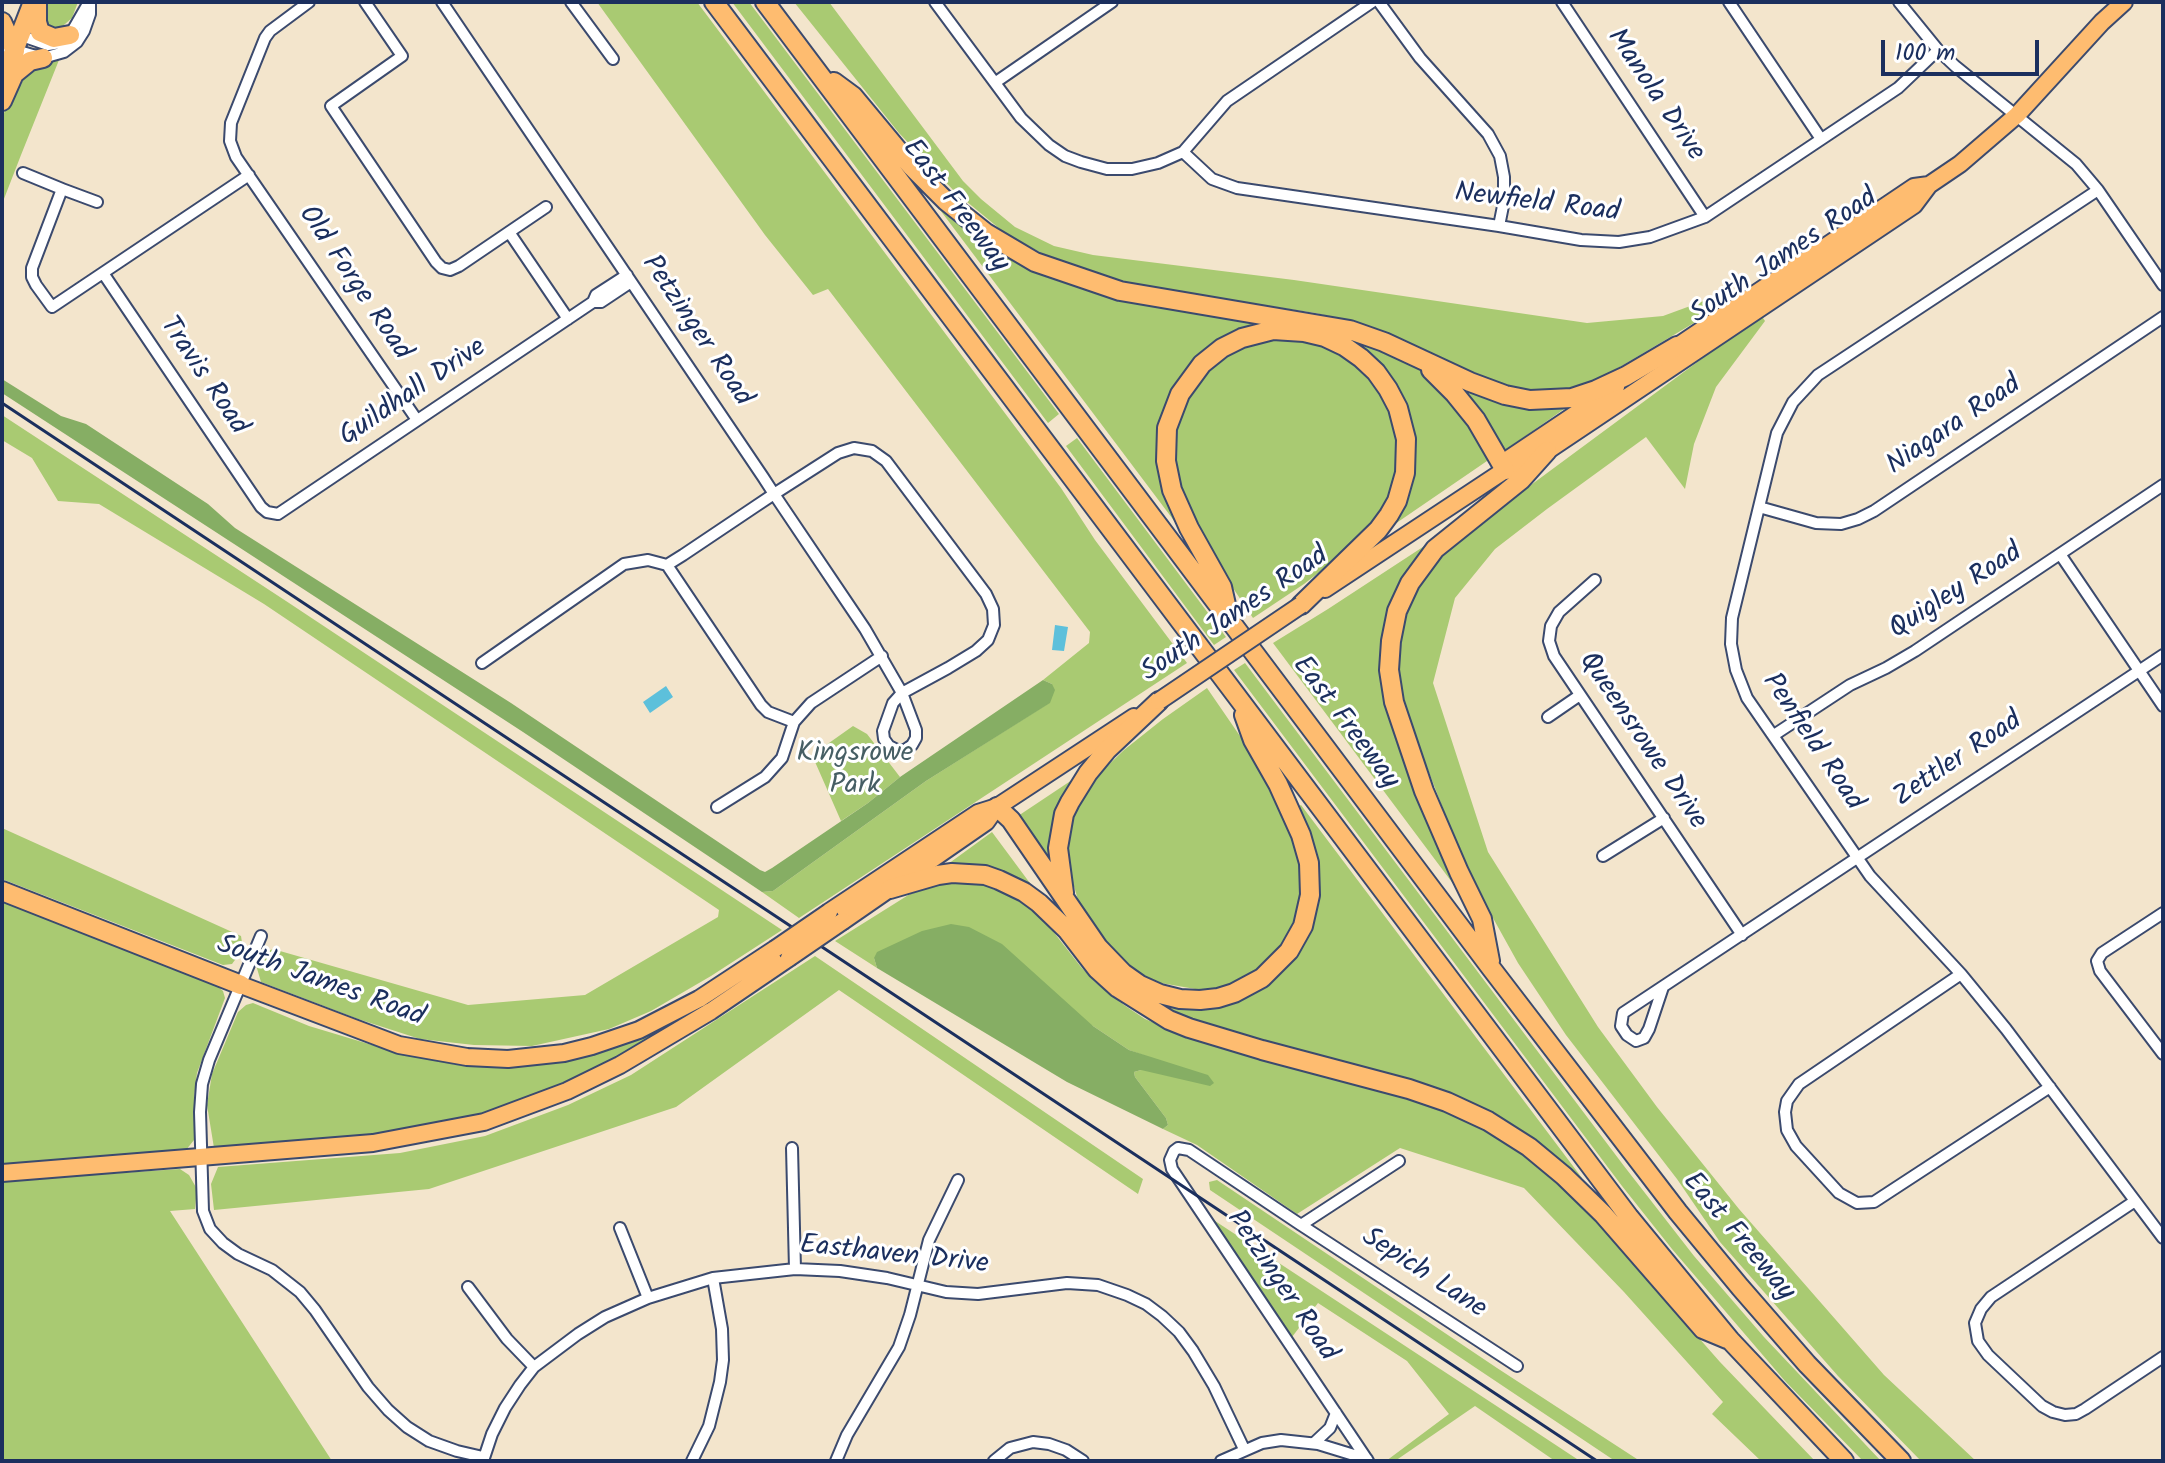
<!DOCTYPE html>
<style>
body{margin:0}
#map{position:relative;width:2165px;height:1463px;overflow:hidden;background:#f3e5cc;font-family:Kalam,sans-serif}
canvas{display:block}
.frame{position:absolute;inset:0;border:4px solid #1b2f5e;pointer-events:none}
.scale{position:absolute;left:1881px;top:40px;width:158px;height:36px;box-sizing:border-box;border:4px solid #1b2f5e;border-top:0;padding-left:10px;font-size:24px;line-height:28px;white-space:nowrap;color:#1b2f5e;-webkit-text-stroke:6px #fff;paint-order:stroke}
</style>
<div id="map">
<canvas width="2165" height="1463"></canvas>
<div class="frame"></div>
<div class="scale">100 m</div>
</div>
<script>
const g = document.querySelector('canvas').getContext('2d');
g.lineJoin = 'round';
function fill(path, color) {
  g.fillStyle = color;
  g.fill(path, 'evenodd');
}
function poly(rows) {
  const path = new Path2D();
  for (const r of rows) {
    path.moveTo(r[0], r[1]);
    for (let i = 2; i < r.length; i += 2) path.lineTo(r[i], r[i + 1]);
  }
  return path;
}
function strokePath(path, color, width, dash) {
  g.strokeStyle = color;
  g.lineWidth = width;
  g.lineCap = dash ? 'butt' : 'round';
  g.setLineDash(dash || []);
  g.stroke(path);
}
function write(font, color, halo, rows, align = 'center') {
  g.font = font + ' Kalam,sans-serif';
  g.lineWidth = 6;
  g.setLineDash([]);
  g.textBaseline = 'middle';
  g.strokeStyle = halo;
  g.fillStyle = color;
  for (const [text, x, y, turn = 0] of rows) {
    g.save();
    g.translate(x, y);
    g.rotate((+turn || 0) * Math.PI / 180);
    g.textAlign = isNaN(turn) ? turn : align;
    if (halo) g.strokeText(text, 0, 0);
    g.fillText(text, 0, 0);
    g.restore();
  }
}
fill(poly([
 [48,2,78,2,72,18,58,30,48,30,43,14],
 [597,2,697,2,1061,488,1095,540,1187,663,799,918,762,892,773,891,926,781,1049,703,1052,684,1043,680,1089,643,1090,632,828,289,813,295,765,235],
 [732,2,749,2,1059,414,1048,423],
 [794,2,829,2,963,181,981,199,1015,227,1054,246,1093,255,1294,280,1587,323,1663,316,1742,287,1746,292,1603,377,1565,392,1530,394,1491,382,1397,339,1342,319,1315,313,1152,288,1116,280,1066,266,1006,234,955,192,899,133],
 [59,60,21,155,2,204,2,118,16,84,21,85,23,80,17,78,21,72],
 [928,194,1033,265,1280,321,1257,328,1170,399,1178,519,1175,522],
 [1761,315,1765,321,1716,387,1694,444,1685,489,1646,437,1547,509,1495,549,1455,598,1433,683,1488,852,1598,1027,1657,1107,1739,1209,1884,1375,1976,1461,1921,1461,1838,1376,1720,1242,1677,1179,1566,1035,1518,963,1468,873,1409,721,1401,693,1398,669,1404,623,1414,595,1425,575,1435,562,1470,530],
 [1342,333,1415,365,1428,374,1443,389,1489,452,1487,461,1392,526,1411,428],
 [1286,337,1326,346,1343,354,1372,379,1389,406,1399,438,1396,483,1378,518,1348,550,1304,584,1253,618,1215,561,1183,497,1174,460,1174,439,1178,419,1193,386,1217,361,1245,345],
 [1459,386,1530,407,1567,407,1504,451],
 [2,415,286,601,782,930,711,976,651,1011,609,1029,532,1046,474,1045,420,1039,358,1019,261,982,256,965,261,954,273,949,468,1005,585,995,718,917,719,910,264,604,99,504,58,501,32,458,2,440],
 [1077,438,1226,637,1214,645,1066,446],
 [1432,541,1386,658,1458,883,1454,885,1273,643,1328,609],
 [1245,663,1624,1166,1694,1256,1764,1337,1881,1461,1863,1461,1785,1381,1672,1249,1622,1186,1234,670],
 [1207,688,1253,755,1289,819,1302,867,1302,891,1299,912,1292,931,1281,950,1268,964,1235,984,1219,989,1201,990,1155,982,1138,973,1110,948,1097,933,1078,900,1067,862,1066,847,1071,820,1078,803,1094,779,1124,750,1163,719],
 [853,726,867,734,900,777,868,803,841,821,812,755],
 [1078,776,1053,862,1049,864,1018,816],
 [1301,805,1582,1178,1579,1180,1525,1135,1199,1023,1174,1014,1142,992,1228,1001,1308,929,1297,807],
 [2,828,241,936,243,949,232,964,223,965,2,879],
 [992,832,1038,894,974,867,948,864],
 [953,881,974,881,993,885,1030,905,1041,916,1081,967,1095,982,1124,1005,1145,1019,1173,1031,1396,1094,1461,1118,1507,1142,1545,1170,1572,1194,1720,1362,1815,1461,1761,1461,1712,1414,1723,1402,1624,1292,1524,1188,1400,1148,1297,1214,1197,1145,1163,1129,1168,1125,1166,1118,1135,1077,1134,1072,1141,1070,1154,1059,1129,1050,1093,1026,874,958,877,968,835,941,910,894],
 [2,896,216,985,223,991,225,998,197,1073,194,1098,194,1140,186,1150,2,1164],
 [815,956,1143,1179,1138,1194,839,990,676,1107,429,1189,214,1210,211,1184,218,1167,400,1153,485,1136,568,1105,631,1075],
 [253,1003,309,1026,382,1048,457,1065,506,1068,567,1059,662,1026,665,1031,588,1073,541,1095,477,1115,392,1132,341,1139,214,1148,207,1105,212,1074,238,1012,246,1005],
 [180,1169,189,1175,197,1189,195,1209,170,1211,332,1461,2,1461,2,1181],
 [1217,1180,1497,1368,1640,1461,1615,1461,1210,1190,1209,1182],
 [1212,1219,1530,1428,1580,1461,1555,1461,1475,1406,1395,1461,1386,1461,1449,1414,1407,1361,1318,1303,1292,1337]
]), '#a9ca72');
fill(poly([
 [2,379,61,416,86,424,208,504,235,528,511,703,760,870,765,872,772,868,868,803,900,777,1043,680,1052,684,1055,690,1050,703,926,781,773,891,762,892,523,732,2,393],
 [951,924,969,927,1002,944,1093,1026,1129,1050,1208,1075,1214,1083,1210,1086,1141,1070,1134,1072,1135,1077,1166,1118,1168,1125,1163,1129,1067,1082,877,968,874,958,877,952,922,931]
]), '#86ae64');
fill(poly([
 [1055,625,1068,627,1064,651,1052,650],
 [666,686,673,697,650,713,643,702]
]), '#5dc0db');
const street = poly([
 [309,2,270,31,265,38,231,123,230,141,236,157,417,420],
 [365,2,402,56,331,106,436,262,442,268,450,270,459,266,546,207],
 [442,2,763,477,774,494,865,629,902,693,948,668,976,651,988,640,994,625,993,609,986,594,886,461,872,451,854,448,838,453,774,494,756,506,683,555,667,565,648,560,624,564,482,663],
 [571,2,613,59],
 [935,2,1021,118,1049,145,1065,156,1081,162,1107,169,1132,169,1158,163,1183,152,1227,101,1372,2],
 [1379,2,1420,58,1488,134,1500,156,1504,177,1504,201,1499,226],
 [1562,2,1705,217],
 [1729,2,1821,139],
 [1899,2,1938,50,1955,66,2076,164,2098,190,2163,285],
 [19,35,48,45,60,43,70,35,89,2],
 [2,46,43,58,64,52,77,42,84,31,90,14,90,2],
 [996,82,1112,2],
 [1183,152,1212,179,1237,188,1499,226,1581,240,1619,242,1650,237,1705,217,1898,88,1938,50],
 [23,173,62,189,32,268,32,277,36,285,52,307,249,175],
 [62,189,97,202],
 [2098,190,1818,375,1793,402,1777,433,1732,618,1731,644,1736,670,1747,698,1870,876,1961,974,2006,1029,2163,1238],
 [509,232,568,319],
 [103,273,261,507,267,512,278,514,593,302,596,295,627,275],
 [593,302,601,302,631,282],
 [1759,507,1816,523,1841,524,1858,519,1874,511,2163,317],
 [2060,554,2163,706],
 [667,565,761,705,768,712,794,722],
 [1595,580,1559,612,1551,626,1549,641,1554,656,1742,935],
 [902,693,916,730,916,738,912,745,905,750,897,750,889,746,884,739,883,731,893,703,902,693],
 [1548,717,1580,695],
 [1774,735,1850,685,1886,668,1915,651,2163,485],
 [717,807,765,777,782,758,794,722,811,703,882,656],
 [1603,856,1664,818],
 [2163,913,2102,953,2097,961,2100,971,2163,1054],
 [261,936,209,1060,202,1084,200,1112,203,1211,210,1229,223,1243,238,1254,272,1270,300,1292,315,1310,368,1387,388,1410,407,1427,429,1441,457,1451,483,1457],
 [1961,974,1799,1084,1787,1101,1785,1112,1787,1130,1796,1146,1839,1193,1857,1203,1874,1202,2050,1087],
 [1663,987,1649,1029,1644,1038,1636,1041,1627,1035,1621,1026,1623,1013,2163,655],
 [792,1148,795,1269],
 [2135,1201,1991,1297,1981,1309,1975,1323,1978,1341,1988,1355,2042,1406,2053,1412,2065,1415,2076,1414,2085,1409,2163,1357],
 [1301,1225,1517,1366],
 [620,1228,648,1298],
 [468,1287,507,1339,534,1367],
 [1314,1443,1330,1428,1336,1413],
 [483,1461,492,1434,505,1408,520,1385,534,1367,578,1334,605,1317,648,1298,713,1278,795,1269,840,1271,887,1278,946,1292,978,1294,1067,1283,1098,1285,1127,1295,1146,1304,1162,1316,1179,1332,1193,1351,1214,1386,1244,1449],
 [692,1461,709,1426,720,1382,723,1360,722,1329,713,1278],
 [836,1461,847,1435,899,1347,910,1315,929,1240,958,1180],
 [994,1461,1010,1448,1033,1442,1049,1444,1066,1450,1083,1461],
 [1221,1461,1262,1443,1281,1440,1318,1444,1367,1459],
 [1368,1461,1172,1169,1170,1160,1174,1151,1178,1148,1189,1150,1301,1225,1399,1161]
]);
const primary = poly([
 [1669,352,1914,187,1929,185],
 [1505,470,1517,471,1914,205,1929,185,1960,164,2017,115,2102,22,2124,2],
 [1325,589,1505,470,1510,458,1616,387],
 [829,912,978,813,997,807,1134,717],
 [843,921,986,822,996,808],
 [241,985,399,1045,467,1057,508,1059,564,1053,592,1046,639,1030,699,999,775,949],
 [2,1173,373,1143,484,1122,567,1091,620,1065,711,1011,789,958]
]);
const highway = poly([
 [714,2,1629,1217,1730,1340,1844,1461],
 [765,2,1491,968,1678,1212,1740,1287,1807,1364,1901,1461],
 [37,4,37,22,40,32,54,38,70,35],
 [2,22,15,51],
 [2,82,33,2],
 [834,82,853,96,912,167,946,201,986,233,1035,262,1120,291,1350,330,1384,342,1470,382,1505,395,1530,400,1572,398,1596,390,1626,376,1677,346],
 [2,101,14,74,30,61,43,58],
 [1431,370,1455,394,1476,420,1505,470],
 [1227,609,1222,587,1189,528,1172,490,1166,461,1167,428,1180,394,1202,364,1222,348,1242,338,1273,330,1304,332,1325,337,1344,346,1361,358,1376,372,1388,389,1398,408,1406,439,1405,473,1397,501,1389,515,1378,530,1301,605],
 [997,807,1011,820,1098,947,1123,973,1140,985,1160,994,1180,999,1200,1000,1218,998,1234,993,1262,978,1289,951,1303,926,1310,895,1309,863,1301,835,1278,784,1253,740,1244,715],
 [890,889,938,875,952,873,985,875,999,880,1024,892,1039,903,1067,930,1097,969,1118,988,1169,1020,1189,1028,1262,1050,1409,1089,1447,1102,1488,1121,1529,1147,1564,1176,1603,1214,1703,1329,1727,1339],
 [2,891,241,985],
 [1064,893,1058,848,1064,814,1070,802,1088,773,1107,750,1159,701],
 [1490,961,1482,919,1459,872,1424,791,1394,702,1389,670,1391,641,1397,611,1410,583,1435,549,1521,480,1547,451]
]);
strokePath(street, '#3b4a6e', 14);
strokePath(primary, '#3b4a6e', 20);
strokePath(highway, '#3b4a6e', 22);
strokePath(street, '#fff', 10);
strokePath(primary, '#febc70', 16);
strokePath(highway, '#febc70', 18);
strokePath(poly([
 [2,403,1597,1461]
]), '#1b2f5e', 3);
const primaryBridge = poly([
 [1159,701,1301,605],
 [775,949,829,912],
 [789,958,843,921]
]);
strokePath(primaryBridge, '#3b4a6e', 20, []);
strokePath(primaryBridge, '#febc70', 16);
write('28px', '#1b2f5e', '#fff', [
 ["Manola Drive",1654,96,56],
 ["Newfield Road",1537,205,7],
 ["East Freeway",954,207,53],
 ["South James Road",1785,258,-34],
 ["Old Forge Road",353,284,56],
 ["Petzinger Road",695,332,56],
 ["Travis Road",202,377,56],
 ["Guildhall Drive",414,394,-34],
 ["Niagara Road",1955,427,-34],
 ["Quigley Road",1957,593,-33],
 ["South James Road",1236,616,-34],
 ["East Freeway",1344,724,53],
 ["Queensrowe Drive",1641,742,56],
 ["Penfield Road",1811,743,56],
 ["Zettler Road",1959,761,-34],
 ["South James Road",320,983,20],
 ["East Freeway",1737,1238,50],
 ["Easthaven Drive",894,1257,6],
 ["Sepich Lane",1423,1275,33],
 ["Petzinger Road",1280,1287,56]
]);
write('28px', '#465e64', '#fff', [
 ["Kingsrowe",855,755],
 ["Park",855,787]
]);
</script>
